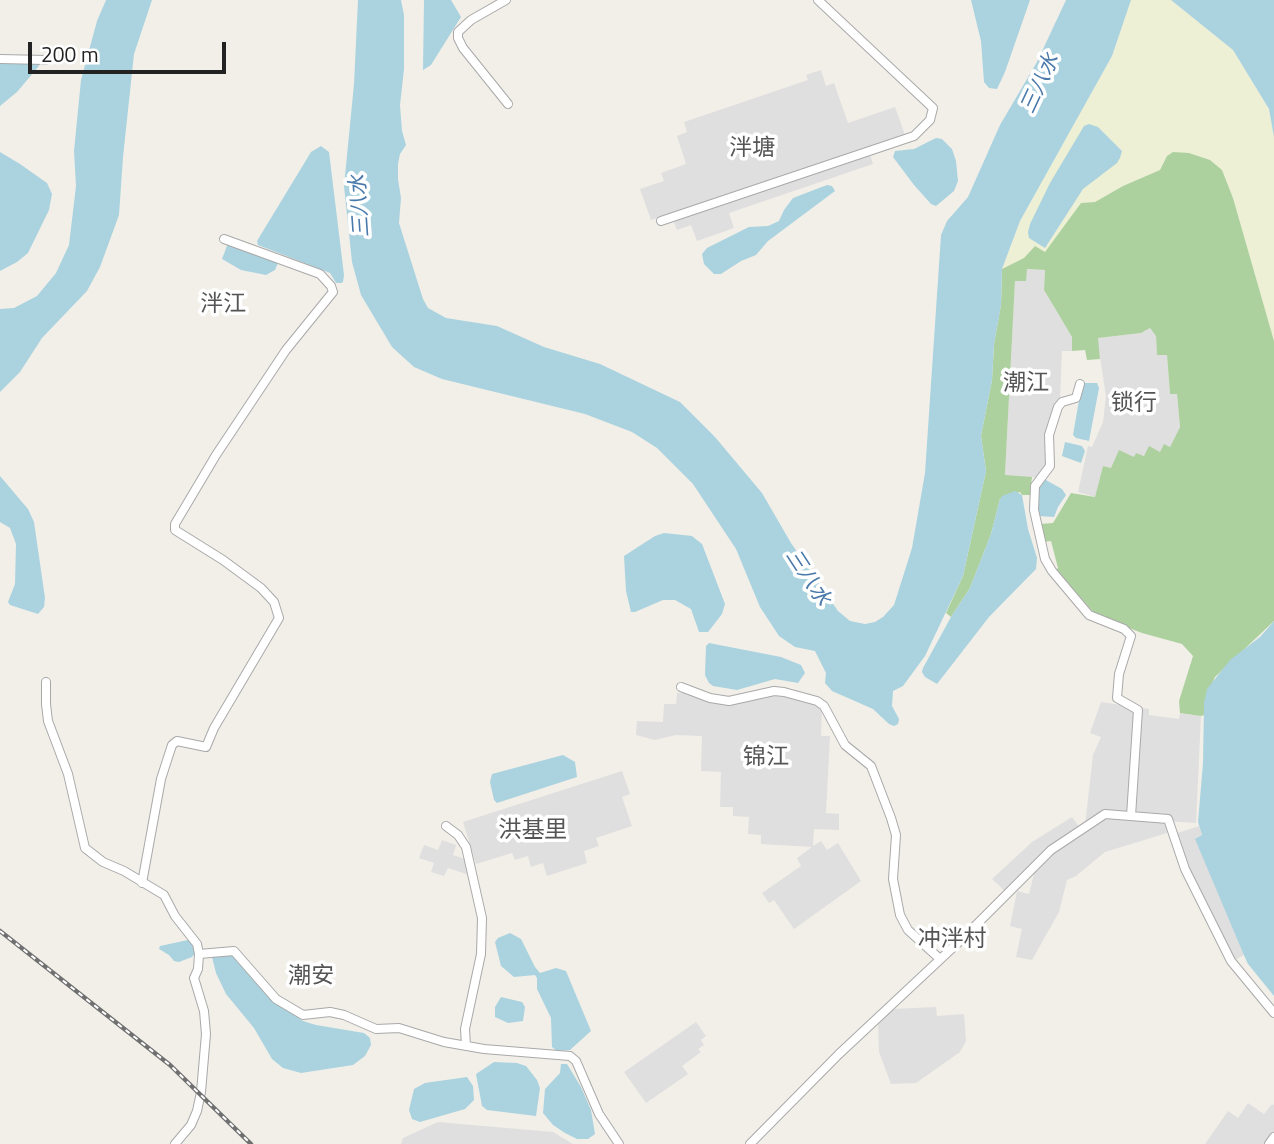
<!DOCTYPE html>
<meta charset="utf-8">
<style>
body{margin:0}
#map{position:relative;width:1274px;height:1144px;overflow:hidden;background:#f2efe9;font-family:"Titillium Web",sans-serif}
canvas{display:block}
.scale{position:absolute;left:28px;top:42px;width:198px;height:32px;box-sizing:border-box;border:4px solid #222;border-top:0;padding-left:9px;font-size:21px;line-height:24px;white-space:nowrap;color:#222;-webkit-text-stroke:5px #fff;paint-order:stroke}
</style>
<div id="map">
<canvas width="1274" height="1144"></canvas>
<div class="scale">200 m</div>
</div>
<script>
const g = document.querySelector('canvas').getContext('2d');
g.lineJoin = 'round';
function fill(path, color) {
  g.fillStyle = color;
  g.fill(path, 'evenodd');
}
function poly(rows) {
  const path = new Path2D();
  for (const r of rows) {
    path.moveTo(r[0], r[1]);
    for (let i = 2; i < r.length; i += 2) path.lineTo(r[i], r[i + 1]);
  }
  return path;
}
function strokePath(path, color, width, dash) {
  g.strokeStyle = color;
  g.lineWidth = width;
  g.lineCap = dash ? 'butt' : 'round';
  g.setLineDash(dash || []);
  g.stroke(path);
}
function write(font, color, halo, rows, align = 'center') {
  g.font = font + ' "Titillium Web","Noto Sans SC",sans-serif';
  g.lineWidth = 7;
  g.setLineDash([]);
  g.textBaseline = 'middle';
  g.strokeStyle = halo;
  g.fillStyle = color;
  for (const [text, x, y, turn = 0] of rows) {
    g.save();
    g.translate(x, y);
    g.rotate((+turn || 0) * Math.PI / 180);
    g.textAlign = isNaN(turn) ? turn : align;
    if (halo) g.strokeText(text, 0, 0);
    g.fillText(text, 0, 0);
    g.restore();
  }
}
fill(poly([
 [821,70,826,86,834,83,848,123,895,107,905,135,868,147,873,164,729,213,734,228,697,241,691,225,677,230,671,214,651,220,640,189,664,181,661,173,686,164,677,136,687,132,684,122,808,80,806,75],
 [1026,269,1045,270,1044,290,1072,337,1072,351,1062,351,1060,399,1047,433,1044,478,1005,476,1015,280],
 [1150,328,1156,336,1157,355,1167,354,1170,394,1177,394,1180,427,1170,447,1161,452,1134,457,1110,468,1103,466,1095,497,1078,492,1088,446,1092,447,1103,422,1106,396,1097,338,1141,333],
 [677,693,694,693,711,702,767,693,784,694,822,706,821,736,830,736,826,813,839,814,839,830,814,829,813,846,821,841,827,850,838,843,861,881,794,929,774,900,769,903,762,893,801,866,797,858,812,847,761,844,761,835,748,834,749,817,733,816,733,807,720,807,721,772,701,771,702,736,676,735,655,740,636,735,637,721,663,722,664,704,676,704],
 [1101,702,1149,709,1149,715,1179,719,1180,713,1201,716,1196,823,1165,821,1167,833,1105,852,1076,876,1067,880,1059,912,1032,960,1016,957,1022,929,1010,926,1017,891,1029,894,1034,874,1010,896,992,879,1032,842,1072,817,1080,828,1085,825,1093,755,1101,737,1090,733],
 [622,771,630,794,622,797,632,826,596,838,599,846,584,851,587,863,547,876,543,863,531,867,528,856,515,860,512,853,476,864,463,822],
 [1199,826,1202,835,1196,839,1244,955,1233,961,1188,874,1174,834],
 [442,840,456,845,453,855,468,860,469,875,448,868,444,876,431,872,434,863,419,858,424,845,438,850],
 [936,1007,937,1016,964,1014,966,1041,960,1052,916,1083,891,1084,879,1052,878,1022,892,1009],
 [696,1022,706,1036,701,1040,704,1045,698,1049,701,1052,682,1066,688,1074,646,1103,624,1072],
 [1248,1103,1264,1114,1272,1104,1274,1105,1274,1144,1205,1144,1228,1111,1238,1118],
 [438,1122,553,1132,573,1144,401,1144,403,1138]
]), '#e0dfdf');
fill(poly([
 [1131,0,1171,0,1180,7,1233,50,1269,109,1274,137,1274,341,1233,198,1222,170,1210,160,1189,153,1163,163,1160,170,1123,186,1095,202,1081,203,1045,253,1034,246,1024,258,1002,269,1020,221,1112,56]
]), '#eef0d5');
fill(poly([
 [1173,152,1189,153,1210,160,1222,170,1233,198,1274,341,1274,621,1215,677,1204,703,1204,715,1201,716,1180,713,1179,701,1193,656,1182,644,1142,633,1096,615,1056,570,1058,568,1051,541,1043,542,1040,524,1053,523,1071,493,1095,497,1103,466,1111,468,1119,450,1134,457,1136,453,1144,456,1149,446,1160,452,1164,444,1170,447,1180,427,1177,394,1170,394,1167,355,1157,355,1156,336,1150,328,1141,333,1098,338,1100,359,1087,360,1085,350,1072,351,1072,337,1044,290,1045,270,1027,269,1026,281,1015,281,1005,475,1032,477,1030,495,1022,495,1020,492,1000,499,991,534,970,588,951,617,946,613,963,576,986,471,981,436,992,380,994,344,1001,305,1002,269,1024,258,1035,246,1045,252,1081,203,1095,202,1123,186,1160,170,1167,156]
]), '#add19e');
fill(poly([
 [106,0,152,0,134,54,123,157,119,215,100,267,87,291,42,338,20,372,0,392,0,309,14,308,37,296,56,273,69,245,76,186,74,151,81,80,97,21],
 [358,0,401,0,404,15,404,69,400,105,402,131,406,145,400,154,398,164,398,179,401,198,399,223,423,299,428,308,446,318,497,326,544,347,600,364,680,402,715,437,762,493,791,543,838,611,850,621,865,624,875,622,883,617,894,605,912,548,925,473,941,235,947,221,968,197,1000,125,1037,62,1066,0,1131,0,1112,56,1020,221,1002,269,1001,305,994,344,992,380,981,436,986,471,963,576,925,656,903,686,893,691,892,706,899,719,898,724,894,726,889,724,873,709,832,691,825,683,826,673,815,651,795,647,779,636,760,607,736,549,693,484,657,448,632,432,585,414,442,379,414,367,392,347,361,295,352,262,344,186,354,84],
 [424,0,451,0,461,17,431,65,423,70],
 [971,0,1030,0,1005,72,997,89,989,88,984,82,981,41],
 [1171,0,1274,0,1274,137,1269,109,1233,50],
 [0,62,38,63,39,66,17,92,0,106],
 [1089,124,1098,127,1122,151,1120,158,1117,163,1083,189,1045,248,1029,238,1028,232,1030,224,1050,183,1084,126],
 [936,138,942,139,952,149,956,161,958,181,954,191,936,206,931,204,914,185,893,157,895,151,914,149],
 [321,146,329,152,344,275,343,282,341,283,336,283,330,273,258,245,257,241,311,152],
 [0,152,20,164,47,183,52,194,49,210,28,253,17,262,0,271],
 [827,185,832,186,835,191,768,241,756,255,741,261,721,274,714,274,704,264,702,254,707,248,749,227,768,226,779,221,784,210,793,198],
 [228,243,278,263,275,270,266,275,241,270,222,259],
 [1082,383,1097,383,1099,388,1089,441,1076,438,1073,435],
 [1065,442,1082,446,1085,451,1081,463,1062,456],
 [0,476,28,509,34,522,45,598,44,607,38,614,10,605,8,602,15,584,16,544,10,528,0,522],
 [1044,479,1062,489,1066,495,1058,507,1054,517,1038,516,1037,491],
 [1015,491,1022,495,1028,529,1037,558,1036,569,989,617,937,684,925,677,922,672,923,668,951,617,970,588,991,534,1000,499,1002,496],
 [664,533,692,536,702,544,725,604,722,614,708,632,699,632,691,609,675,600,663,600,635,612,631,612,626,591,624,556,655,536],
 [1274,621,1274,996,1248,964,1243,953,1195,839,1202,835,1198,822,1203,763,1204,703,1207,689,1230,660,1260,637],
 [709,643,781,657,801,665,805,673,798,683,775,679,737,690,713,686,709,683,705,675,706,646],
 [563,755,575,762,577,777,497,803,494,800,490,782,492,774],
 [510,933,521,939,535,967,540,973,556,968,566,971,591,1031,570,1050,557,1051,552,1047,551,1018,537,989,537,978,535,975,514,977,501,966,495,942,498,938],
 [188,940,191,941,195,953,192,957,179,962,174,961,169,955,159,949,160,946],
 [228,954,236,956,272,999,303,1021,316,1025,364,1033,370,1038,371,1045,365,1056,353,1065,301,1073,283,1068,272,1059,254,1028,226,994,216,973,212,957],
 [501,997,522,1002,525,1007,523,1021,508,1023,495,1017,495,1007],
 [494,1062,517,1063,526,1066,537,1080,540,1088,536,1116,487,1110,482,1106,476,1074],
 [561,1064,567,1064,581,1087,591,1110,595,1134,588,1139,577,1139,565,1133,553,1125,543,1113,545,1089,560,1073],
 [467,1077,473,1086,474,1100,465,1109,420,1122,412,1119,409,1110,414,1089,425,1083]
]), '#aad3df');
const minor = poly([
 [506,0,471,20,458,32,458,38,463,48,508,104],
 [0,59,46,60],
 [661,221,914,136,930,120,933,108,818,0],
 [1080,384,1076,398,1062,402,1058,407,1049,435,1050,466,1035,486,1034,510,1045,559,1052,571,1089,615,1124,629,1131,636,1119,674,1117,698,1138,710,1131,816],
 [46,682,46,704,48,721,68,774,85,848,103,862,124,871,164,895,175,916,197,944,199,954,198,969,194,978,204,1011,206,1034,201,1092,197,1111,191,1125,175,1144],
 [681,687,710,698,729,701,774,691,784,692,817,701,824,706,845,745,871,766,891,818,896,835,893,879,900,915,908,930,940,959],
 [446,826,458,835,466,847,482,918,481,954,465,1029,466,1046],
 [142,883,161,779,172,745,177,741,206,747,214,728,279,618,274,602,261,588,223,560,175,530,175,524,216,455,286,350,333,292,331,286,320,274,224,239],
 [199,954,234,951,276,999,303,1015,330,1012,344,1015,376,1029,399,1028,444,1042,484,1049,570,1056,576,1061,599,1114,619,1144],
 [750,1144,839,1054,963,938,1051,850,1105,814,1168,819,1185,869,1231,961,1274,1013],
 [1269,1144,1274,1137]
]);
strokePath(minor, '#a9a9a9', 10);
strokePath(minor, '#fff', 8);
const rail = poly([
 [0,931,170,1065,251,1144]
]);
strokePath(rail, '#707070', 4.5);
strokePath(rail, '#fff', 2, [5]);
write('italic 21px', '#4a7aab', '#fff', [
 ["三八水",1041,84,-65],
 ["三八水",361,206,-94],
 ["三八水",807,578,57]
]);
write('23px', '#555', '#fff', [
 ["泮塘",752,149],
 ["泮江",223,305],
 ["潮江",1026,384],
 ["锁行",1134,404],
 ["锦江",766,758],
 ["洪基里",533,831],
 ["冲泮村",952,940],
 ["潮安",311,977]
]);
</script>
